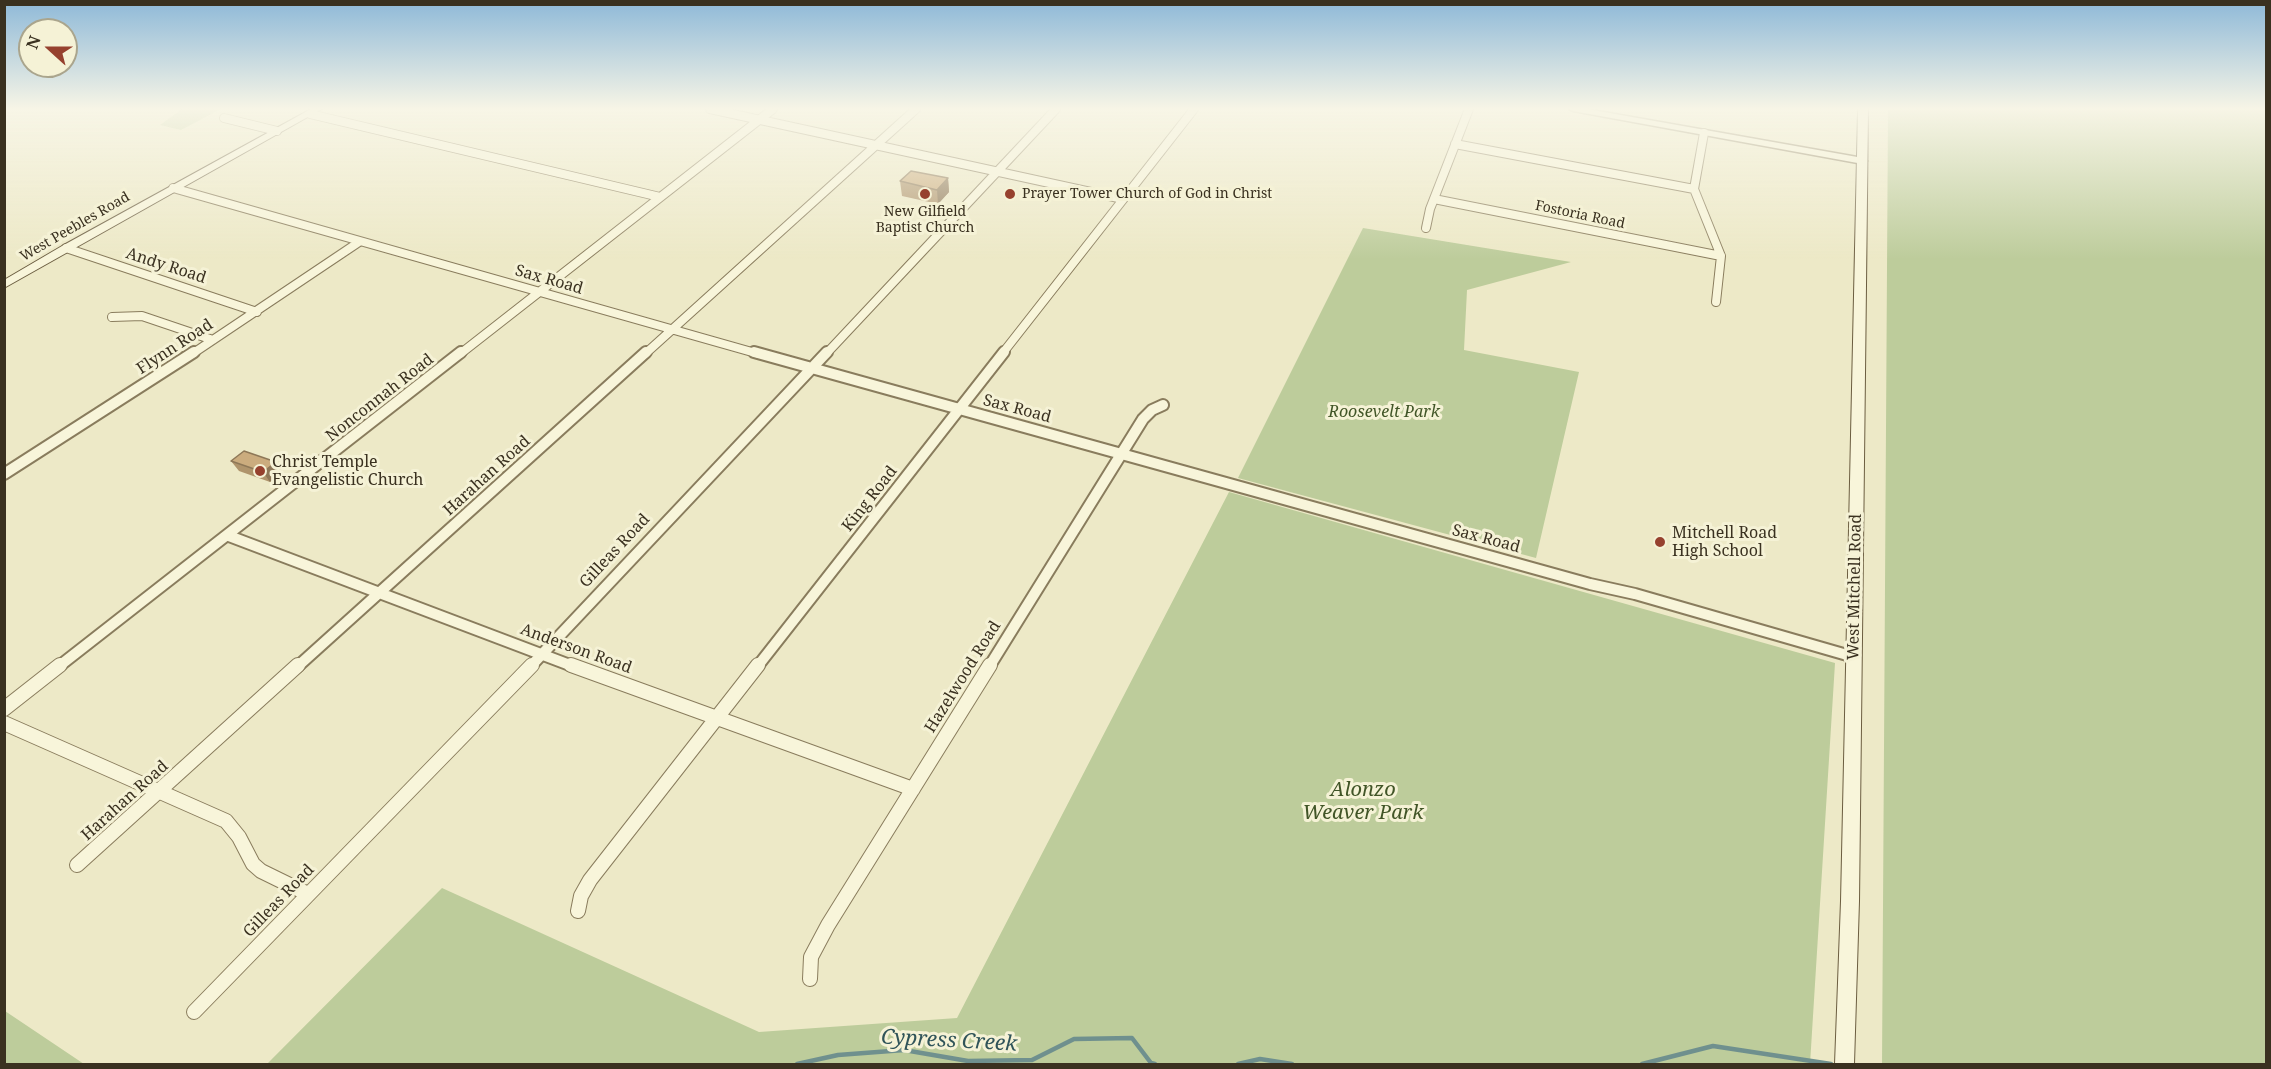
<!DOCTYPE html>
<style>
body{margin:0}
#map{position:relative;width:2271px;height:1069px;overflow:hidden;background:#ede9c7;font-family:"Noto Serif",serif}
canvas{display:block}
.frame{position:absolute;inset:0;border:6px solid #3a3120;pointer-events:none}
.north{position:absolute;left:18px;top:18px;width:60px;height:60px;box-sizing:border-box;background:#f5f2d6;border:2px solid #aaa58d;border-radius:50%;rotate:291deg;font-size:16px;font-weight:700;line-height:24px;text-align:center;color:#3a3120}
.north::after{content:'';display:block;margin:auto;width:21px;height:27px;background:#96412e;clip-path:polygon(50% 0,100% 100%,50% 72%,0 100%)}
</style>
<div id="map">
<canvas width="2271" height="1069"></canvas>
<div class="frame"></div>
<div class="north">N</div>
</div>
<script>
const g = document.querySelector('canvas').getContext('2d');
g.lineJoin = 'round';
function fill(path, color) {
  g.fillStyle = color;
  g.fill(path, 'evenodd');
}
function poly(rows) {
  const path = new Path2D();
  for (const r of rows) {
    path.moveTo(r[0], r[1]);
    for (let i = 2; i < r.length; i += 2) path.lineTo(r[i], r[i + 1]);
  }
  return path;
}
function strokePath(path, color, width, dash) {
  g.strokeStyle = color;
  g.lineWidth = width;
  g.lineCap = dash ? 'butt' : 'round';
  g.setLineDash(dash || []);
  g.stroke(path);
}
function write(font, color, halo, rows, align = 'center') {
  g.font = font + ' "Noto Serif",serif';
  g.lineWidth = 6;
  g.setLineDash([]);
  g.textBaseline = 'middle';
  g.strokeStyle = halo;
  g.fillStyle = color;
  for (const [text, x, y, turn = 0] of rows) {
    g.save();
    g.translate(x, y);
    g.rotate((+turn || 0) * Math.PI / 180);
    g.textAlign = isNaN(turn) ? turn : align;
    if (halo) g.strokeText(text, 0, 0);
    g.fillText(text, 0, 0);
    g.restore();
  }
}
fill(poly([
 [182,109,221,109,181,130,160,125],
 [1888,109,2266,109,2266,1064,1882,1064],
 [1363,228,1571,262,1467,290,1464,350,1579,372,1536,558,1238,478],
 [1229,492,1835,663,1810,1064,267,1064,442,888,759,1032,957,1018],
 [5,1011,84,1064,5,1064]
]), '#bdcc9b');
strokePath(poly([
 [797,1064,838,1055,904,1050,968,1061,1032,1060,1074,1039,1132,1038,1151,1063,1155,1064],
 [1238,1064,1260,1059,1292,1064],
 [1642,1064,1713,1046,1831,1064]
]), '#6f908e', 4.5);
const minorFar2 = poly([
 [710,109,1123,199],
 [310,114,660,197],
 [224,118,277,131],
 [1704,133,1694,189,1721,256,1716,302],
 [1455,144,1694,189],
 [173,188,759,354],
 [1434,199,1721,256],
 [1426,228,1430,209,1469,109],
 [66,248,257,312],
 [112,317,142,316,213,340],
 [192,354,359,242],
 [460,354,773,109],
 [645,354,916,109],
 [826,354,1056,109],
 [1002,354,1194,109]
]);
const minorFar1 = poly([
 [754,352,1590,584,1635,594,1854,657],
 [4,474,194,352],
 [229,536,575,667],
 [58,667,461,352],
 [297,667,646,352],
 [530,667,827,352],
 [757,667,1004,352],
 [989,667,1143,419,1152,410,1163,405]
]);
const minor = poly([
 [571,665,913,789],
 [4,709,60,665],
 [4,723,226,821,239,837,253,864,261,871,308,894],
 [77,865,298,665],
 [578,911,581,896,590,880,758,665],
 [810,979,811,957,828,925,990,665],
 [194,1012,532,665]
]);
const tertiary = poly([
 [1569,109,1587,109,1863,158,1867,161,1863,164,1573,111,1569,109]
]);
const secondary = poly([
 [311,109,322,109,4,288,4,280,62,246,311,109],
 [1858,109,1868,109,1859,901,1854,1064,1835,1064,1841,901,1858,109]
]);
strokePath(minorFar2, '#897c5d', 10);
strokePath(minorFar1, '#897c5d', 14);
strokePath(minor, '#897c5d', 16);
strokePath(tertiary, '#897c5d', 3);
strokePath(secondary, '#6b5d40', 2);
strokePath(minorFar2, '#f8f5da', 8);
strokePath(minorFar1, '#f8f5da', 10);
strokePath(minor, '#f8f5da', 14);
fill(tertiary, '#f8f5da');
fill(secondary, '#f8f5da');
fill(poly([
 [948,178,949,192,938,204,902,196,900,181],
 [231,461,276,462,282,472,270,482,239,471]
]), '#af946c');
fill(poly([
 [948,178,949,192,938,204,937,190],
 [276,462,282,472,270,482,263,472]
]), '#8e7858');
const building = poly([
 [911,171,948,178,937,190,900,181,911,171],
 [244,451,276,462,263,472,231,461,244,451]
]);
fill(building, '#cbac7e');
strokePath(building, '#8e7858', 1.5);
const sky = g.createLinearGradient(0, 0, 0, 259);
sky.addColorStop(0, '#8eb9d8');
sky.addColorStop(0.42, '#f7f5e6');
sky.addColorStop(1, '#f7f5e600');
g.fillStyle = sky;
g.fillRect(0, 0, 2271, 259);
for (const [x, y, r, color] of [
 [925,194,6,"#96412e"],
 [1010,194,6,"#96412e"],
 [260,471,6,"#96412e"],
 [1660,542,6,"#96412e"]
]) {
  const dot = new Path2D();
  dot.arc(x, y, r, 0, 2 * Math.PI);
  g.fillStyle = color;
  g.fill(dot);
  strokePath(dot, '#f5f2d6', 2);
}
write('14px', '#3a3120', '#f5f2d6', [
 ["Prayer Tower Church of God in Christ",1022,194],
 ["New Gilfield",925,212,"center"],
 ["Baptist Church",925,228,"center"]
], 'left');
write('14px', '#3a3120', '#f5f2d6', [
 ["Fostoria Road",1580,215,12],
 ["West Peebles Road",75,227,-30]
]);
write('16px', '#3a3120', '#f5f2d6', [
 ["Andy Road",166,266,18],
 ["Sax Road",549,280,16],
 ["Flynn Road",175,347,-33],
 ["Nonconnah Road",380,398,-38],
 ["Sax Road",1017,409,15],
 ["Harahan Road",487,476,-42],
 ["King Road",870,499,-52],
 ["Sax Road",1486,539,15],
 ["Gilleas Road",615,551,-47],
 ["West Mitchell Road",1855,587,-89],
 ["Anderson Road",576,649,20],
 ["Hazelwood Road",963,677,-58],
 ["Harahan Road",125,801,-42],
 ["Gilleas Road",279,901,-46]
]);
write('italic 16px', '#415527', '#f5f2d6', [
 ["Roosevelt Park",1384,412]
]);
write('16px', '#3a3120', '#f5f2d6', [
 ["Christ Temple",272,462],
 ["Evangelistic Church",272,480],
 ["Mitchell Road",1672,533],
 ["High School",1672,551]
], 'left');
write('italic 20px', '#415527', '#f5f2d6', [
 ["Alonzo",1363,790],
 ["Weaver Park",1363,813]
]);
write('italic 21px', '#305459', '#f5f2d6', [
 ["Cypress Creek",949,1041,3]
]);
</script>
